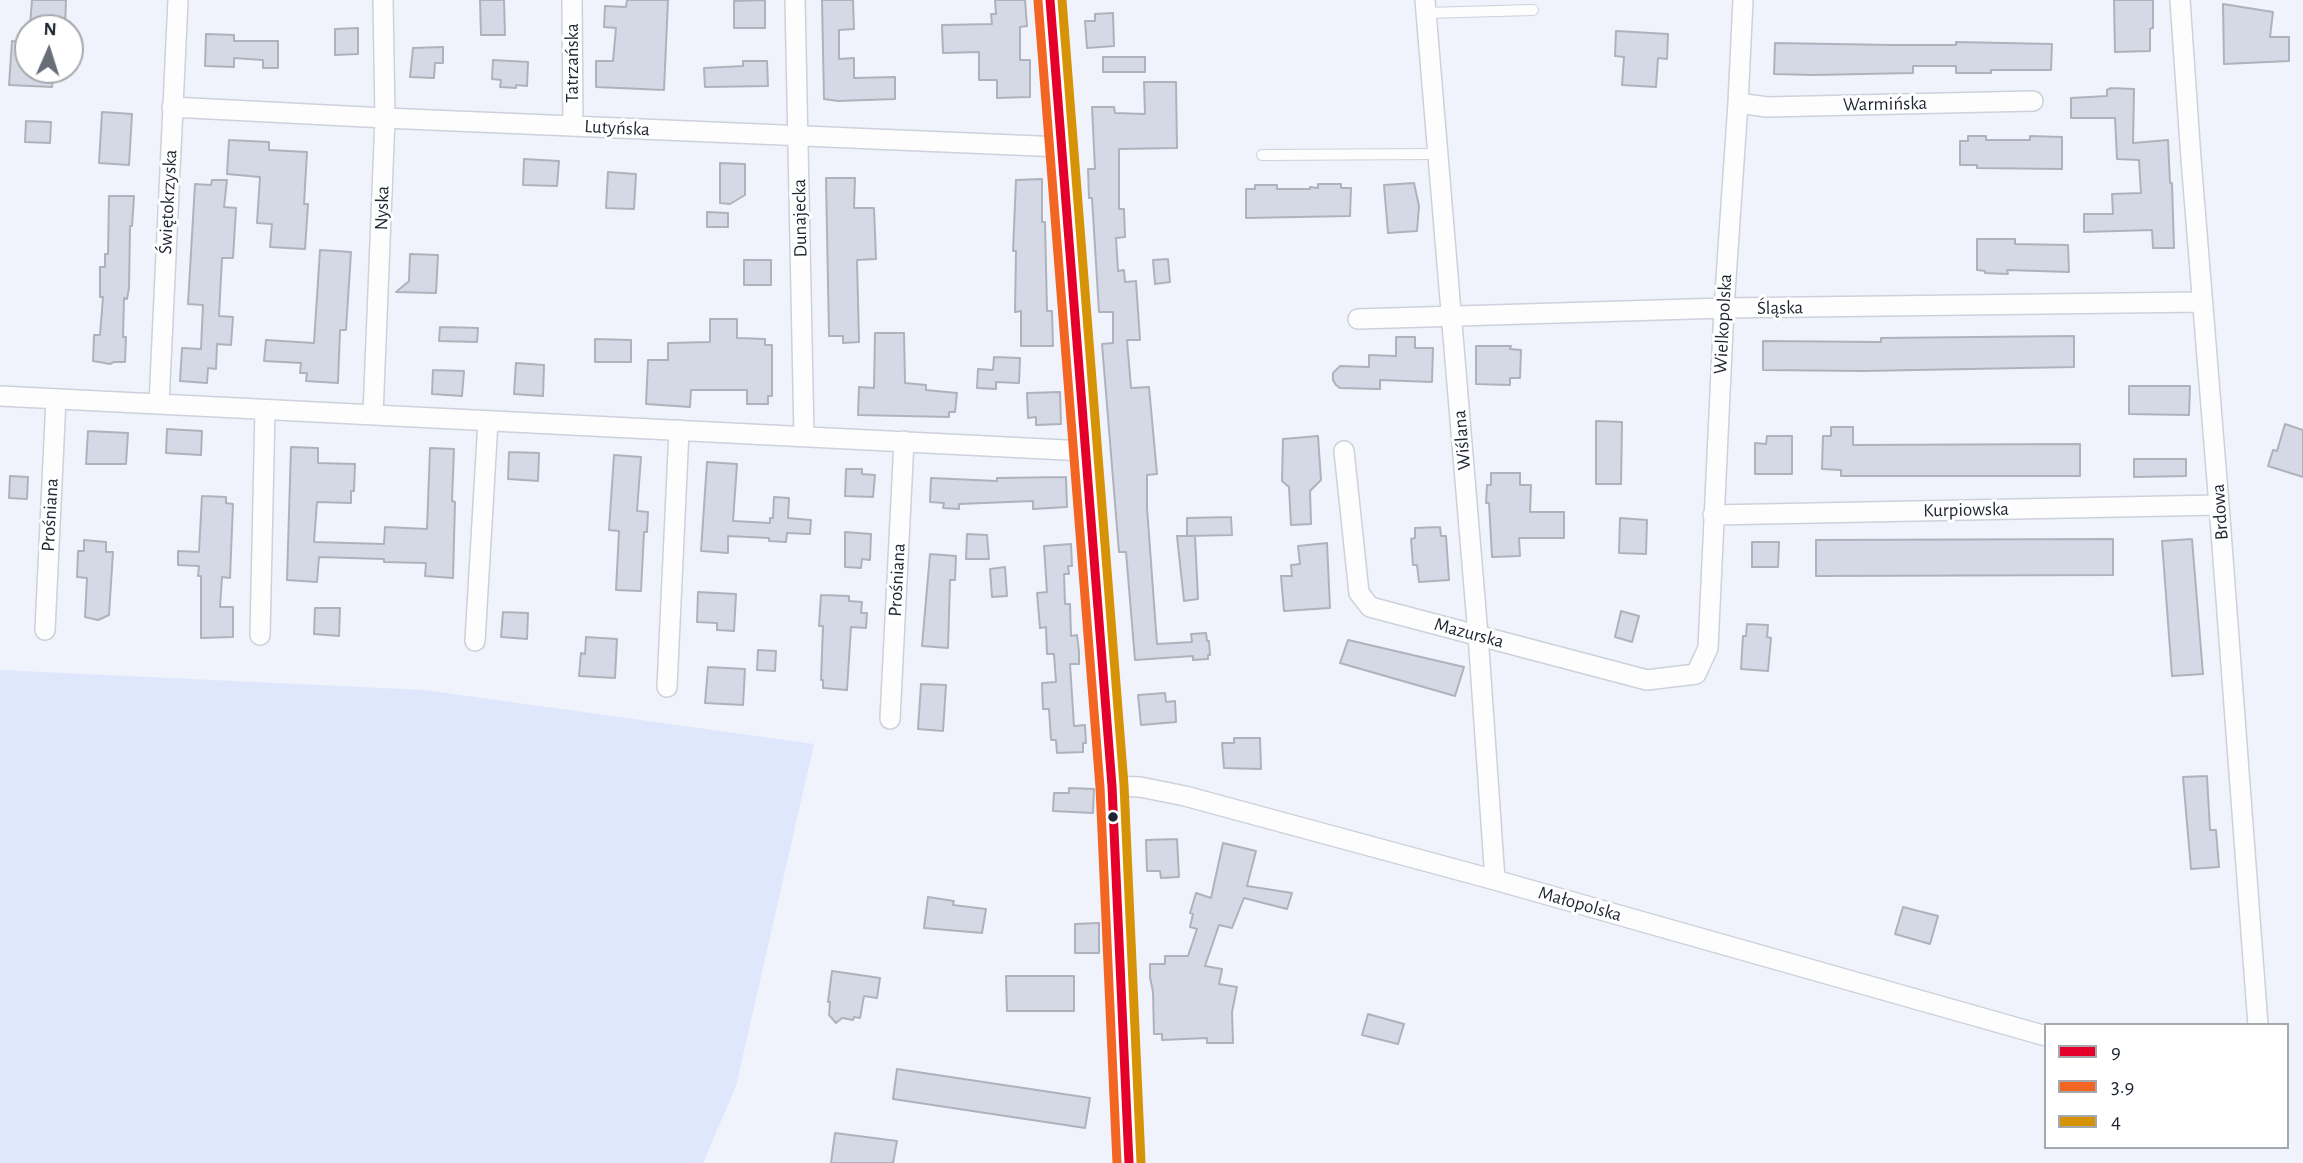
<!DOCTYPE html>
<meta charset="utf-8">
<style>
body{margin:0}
#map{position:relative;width:2303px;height:1163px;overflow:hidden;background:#f0f3fb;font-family:"Alegreya Sans",sans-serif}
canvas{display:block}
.legend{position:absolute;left:2044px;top:1023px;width:245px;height:126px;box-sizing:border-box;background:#fff;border:2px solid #a5a8ad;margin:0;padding:9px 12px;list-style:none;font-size:21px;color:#1f2531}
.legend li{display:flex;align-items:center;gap:14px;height:35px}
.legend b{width:35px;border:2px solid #a5a8ad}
.north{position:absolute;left:14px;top:14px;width:70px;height:70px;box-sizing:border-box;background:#fff;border:2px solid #a5a8ad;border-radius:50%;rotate:3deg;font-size:19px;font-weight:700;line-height:28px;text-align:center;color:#1f2531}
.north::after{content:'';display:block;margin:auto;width:24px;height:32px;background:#686d78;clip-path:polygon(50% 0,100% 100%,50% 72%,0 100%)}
</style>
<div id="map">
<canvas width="2303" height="1163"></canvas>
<ul class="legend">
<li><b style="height:9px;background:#e4002b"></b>9</li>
<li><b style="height:9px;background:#f26522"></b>3.9</li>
<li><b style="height:9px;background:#d79307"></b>4</li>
</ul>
<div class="north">N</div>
</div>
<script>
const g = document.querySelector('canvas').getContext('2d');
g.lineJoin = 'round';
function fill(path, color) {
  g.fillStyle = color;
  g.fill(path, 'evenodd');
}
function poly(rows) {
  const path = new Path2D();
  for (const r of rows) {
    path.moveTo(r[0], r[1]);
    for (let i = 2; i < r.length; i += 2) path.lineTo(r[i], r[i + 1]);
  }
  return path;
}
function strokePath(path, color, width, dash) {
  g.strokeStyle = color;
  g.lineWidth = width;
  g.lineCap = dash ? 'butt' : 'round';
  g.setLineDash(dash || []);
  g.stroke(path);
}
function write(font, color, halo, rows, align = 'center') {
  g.font = font + ' "Alegreya Sans",sans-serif';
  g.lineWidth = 6;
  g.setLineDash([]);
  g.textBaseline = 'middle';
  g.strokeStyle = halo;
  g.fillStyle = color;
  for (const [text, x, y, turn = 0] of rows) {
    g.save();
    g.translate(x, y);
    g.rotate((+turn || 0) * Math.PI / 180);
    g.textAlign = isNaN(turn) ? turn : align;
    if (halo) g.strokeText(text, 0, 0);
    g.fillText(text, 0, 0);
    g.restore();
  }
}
fill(poly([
 [0,670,424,690,814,744,736,1086,703,1163,0,1163]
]), '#dee7fc');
const building = poly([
 [32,0,66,0,65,28,30,26,32,0],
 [480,0,504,0,505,35,481,35,480,0],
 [627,0,668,0,664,90,596,87,596,61,613,61,616,28,604,27,605,6,626,7,627,0],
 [765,0,765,28,734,28,734,1,765,0],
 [822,0,853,0,854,29,839,30,839,59,854,58,854,78,895,77,895,99,838,101,824,99,822,0],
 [995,0,1025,0,1027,26,1020,27,1020,60,1030,60,1030,97,997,98,997,80,979,80,979,52,943,53,942,25,992,24,991,14,996,14,995,0],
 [2114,0,2153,0,2153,28,2150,29,2150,51,2115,52,2114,0],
 [2223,4,2273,12,2270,37,2289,37,2289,61,2224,64,2223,4],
 [1113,13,1114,46,1087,48,1085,21,1095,21,1095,14,1113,13],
 [358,28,358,54,335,55,335,29,358,28],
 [1616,31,1668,34,1667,59,1658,58,1656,87,1622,85,1624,57,1615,56,1616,31],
 [206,34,234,35,234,41,278,41,278,68,263,68,263,60,234,58,234,67,205,66,206,34],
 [12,41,28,42,28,70,54,70,52,87,9,85,12,41],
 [1956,42,2052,44,2051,70,1991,70,1991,73,1956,73,1956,66,1913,66,1913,73,1813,75,1774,74,1775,43,1892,45,1956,45,1956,42],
 [443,47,443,63,435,63,434,78,410,77,413,48,443,47],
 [1103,57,1145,57,1145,72,1103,72,1103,57],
 [493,60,528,62,527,86,516,85,516,88,500,87,501,80,492,79,493,60],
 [743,61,767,61,768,86,705,87,704,68,743,66,743,61],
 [1144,82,1176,82,1177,148,1119,149,1119,209,1124,209,1125,237,1116,238,1118,271,1124,270,1125,282,1136,281,1140,340,1127,340,1131,388,1149,387,1157,474,1147,475,1147,508,1157,644,1192,642,1191,634,1206,633,1207,641,1209,641,1210,655,1208,655,1208,659,1193,660,1193,656,1135,660,1126,552,1119,552,1102,344,1113,343,1113,312,1099,312,1092,198,1089,198,1088,169,1095,169,1092,107,1114,107,1115,113,1145,114,1144,82],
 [2111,88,2134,89,2133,143,2168,140,2170,183,2172,183,2174,248,2153,248,2152,230,2084,232,2084,214,2113,214,2112,194,2141,193,2139,160,2117,159,2115,118,2071,118,2071,98,2107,96,2107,90,2111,88],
 [102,112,132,114,129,165,99,163,102,112],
 [26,121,51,122,50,143,25,142,26,121],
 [1968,136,1986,136,1986,140,2030,140,2030,136,2062,137,2062,169,1977,168,1977,165,1960,165,1960,141,1968,141,1968,136],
 [229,140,269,142,269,150,307,152,304,204,308,204,305,249,270,247,272,224,257,223,260,177,227,174,229,140],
 [524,159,559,161,557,186,523,185,524,159],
 [720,163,745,164,745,195,730,204,720,203,720,163],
 [608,172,636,174,634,209,606,208,608,172],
 [826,178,855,178,854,208,874,208,876,259,857,260,859,342,843,343,843,336,829,336,826,178],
 [1042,179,1042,222,1045,222,1047,311,1052,311,1053,346,1021,346,1021,311,1015,312,1016,251,1013,251,1016,180,1042,179],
 [212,180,227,180,224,207,236,208,233,258,222,258,219,316,233,317,231,345,217,344,216,369,208,368,207,383,180,381,182,348,201,349,203,305,188,304,195,184,211,185,212,180],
 [1414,183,1419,206,1417,231,1388,233,1384,185,1414,183],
 [1318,184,1341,184,1341,188,1351,188,1350,216,1246,218,1246,189,1255,189,1255,185,1277,185,1277,189,1310,189,1310,187,1318,188,1318,184],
 [109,196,134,196,132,226,130,226,129,288,127,299,124,298,123,337,126,337,125,362,114,362,110,364,93,361,94,335,100,335,103,297,100,297,100,267,105,267,105,254,108,254,109,196],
 [707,212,728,213,728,227,707,227,707,212],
 [1977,239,2015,239,2015,244,2068,245,2069,272,2007,270,2008,274,1985,273,1985,271,1977,270,1977,239],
 [320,250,351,252,346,330,340,330,338,383,306,381,307,373,300,373,301,363,264,361,266,340,314,343,320,250],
 [410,254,438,255,436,293,396,292,409,281,410,254],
 [1168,259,1170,282,1155,284,1153,260,1168,259],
 [744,260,771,260,771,285,744,285,744,260],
 [710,319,737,319,737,338,765,339,765,345,772,345,772,396,768,396,768,404,747,404,747,390,691,390,690,407,646,404,648,360,668,360,668,343,710,342,710,319],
 [440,327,478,328,477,342,439,341,440,327],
 [875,333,904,333,905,383,926,385,926,390,957,393,955,412,949,412,949,417,858,415,859,387,874,388,875,333],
 [2074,336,2074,367,1864,371,1763,370,1763,341,1881,342,1881,338,2074,336],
 [1396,337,1415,337,1415,348,1433,348,1432,382,1380,380,1380,389,1340,388,1336,385,1333,380,1333,373,1340,366,1369,367,1369,355,1396,356,1396,337],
 [595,339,631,340,631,362,595,362,595,339],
 [1476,346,1511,346,1510,349,1521,350,1520,378,1510,378,1510,385,1476,384,1476,346],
 [994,357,1020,358,1019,383,996,382,996,389,977,388,978,369,993,370,994,357],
 [516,363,544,365,543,396,514,394,516,363],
 [433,370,464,371,462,396,432,394,433,370],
 [2129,386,2190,386,2189,415,2129,414,2129,386],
 [1060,392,1061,424,1036,425,1036,417,1028,418,1027,393,1060,392],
 [1596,421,1622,422,1621,484,1596,484,1596,421],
 [2285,424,2303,430,2303,477,2268,466,2273,450,2277,451,2285,424],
 [1831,427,1853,427,1853,445,2080,444,2080,476,1841,476,1841,470,1822,469,1823,436,1831,436,1831,427],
 [167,429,202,431,201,455,166,453,167,429],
 [88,431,128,433,126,464,86,464,88,431],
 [1318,436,1321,480,1310,491,1311,524,1291,525,1289,487,1282,481,1283,439,1318,436],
 [1767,436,1792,436,1792,474,1755,474,1755,443,1766,444,1767,436],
 [291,447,318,448,318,463,355,464,354,491,351,491,351,503,317,502,314,542,384,544,385,527,427,529,430,448,454,449,452,501,455,502,453,578,425,576,426,563,384,562,384,559,319,557,317,582,287,580,291,447],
 [509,452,539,453,538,481,508,479,509,452],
 [614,455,641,457,637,511,648,512,647,532,644,532,641,591,616,590,619,531,609,530,614,455],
 [2134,459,2186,459,2186,476,2134,477,2134,459],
 [707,462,737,464,733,521,770,523,770,518,773,518,774,497,789,498,788,518,811,520,810,534,787,533,786,542,769,541,769,538,728,536,728,553,701,551,707,462],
 [846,469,862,469,862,474,875,475,873,497,845,496,846,469],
 [1491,473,1520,473,1520,485,1531,485,1530,512,1564,512,1564,538,1519,538,1520,556,1492,557,1489,503,1486,503,1487,485,1491,485,1491,473],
 [10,476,28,477,27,499,9,498,10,476],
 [1066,477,1067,507,1033,509,1033,501,959,504,959,509,943,508,944,503,930,502,931,478,997,481,997,478,1066,477],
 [202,496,226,497,226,503,233,504,230,578,222,577,220,607,233,607,233,637,201,638,201,576,198,576,199,566,178,565,178,551,199,552,202,496],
 [1231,517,1232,535,1187,536,1187,518,1231,517],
 [1620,518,1647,520,1646,554,1619,553,1620,518],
 [1440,527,1441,536,1446,536,1449,580,1419,582,1417,565,1413,565,1411,539,1415,538,1415,528,1440,527],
 [845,532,871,534,870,560,862,559,861,568,845,567,845,532],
 [967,534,987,535,989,559,966,559,967,534],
 [1177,536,1195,536,1198,599,1184,601,1177,536],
 [2113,539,2113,575,1816,576,1816,540,2113,539],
 [2192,539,2203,674,2172,676,2162,541,2192,539],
 [84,540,106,542,106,552,113,552,109,615,98,620,85,617,87,578,77,577,78,551,84,551,84,540],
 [1752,542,1779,542,1778,567,1752,567,1752,542],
 [1327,543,1330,608,1284,611,1281,576,1292,576,1291,565,1300,564,1298,546,1327,543],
 [1071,544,1072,566,1068,566,1069,574,1064,574,1065,604,1070,604,1071,636,1077,635,1079,652,1079,664,1070,664,1074,726,1085,725,1086,743,1083,743,1083,752,1057,753,1056,740,1051,740,1049,709,1043,709,1042,683,1056,682,1054,654,1047,654,1046,627,1040,628,1037,593,1047,592,1044,546,1071,544],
 [930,554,956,556,955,580,950,580,948,648,922,646,930,554],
 [1005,567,1007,596,992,597,990,569,1005,567],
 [698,592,736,594,734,631,717,630,717,623,697,622,698,592],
 [821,595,849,596,849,601,862,602,861,613,867,613,866,628,851,627,847,690,823,688,823,680,821,680,823,626,819,626,821,595],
 [315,608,340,608,339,636,314,634,315,608],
 [1621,611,1639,616,1632,642,1615,637,1621,611],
 [503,612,528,613,527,639,501,637,503,612],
 [1747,624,1768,625,1767,637,1771,638,1768,671,1741,669,1743,636,1746,636,1747,624],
 [586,637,617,639,615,678,579,676,581,653,585,654,586,637],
 [1348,640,1464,667,1455,696,1340,663,1348,640],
 [758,650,776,651,775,671,757,670,758,650],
 [708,667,745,669,743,705,705,703,708,667],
 [921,684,946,685,943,731,918,729,921,684],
 [1165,693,1166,702,1175,701,1176,722,1141,725,1138,695,1165,693],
 [1234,738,1260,738,1261,769,1224,768,1222,743,1234,743,1234,738],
 [2207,776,2210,830,2216,830,2219,867,2191,869,2183,777,2207,776],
 [1069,788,1094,789,1093,813,1053,811,1054,793,1069,793,1069,788],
 [1177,839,1179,877,1161,878,1160,871,1147,871,1146,840,1177,839],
 [1223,843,1256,851,1247,886,1292,893,1287,909,1244,898,1232,928,1219,925,1205,966,1222,969,1219,984,1237,987,1232,1012,1233,1043,1207,1043,1207,1038,1162,1040,1162,1034,1154,1034,1153,992,1150,977,1150,964,1165,964,1165,956,1188,956,1197,929,1190,927,1193,914,1190,913,1196,893,1211,898,1223,843],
 [928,897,954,901,953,905,986,909,982,933,924,928,928,897],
 [1903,907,1938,916,1930,944,1895,934,1903,907],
 [1099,923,1099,953,1075,953,1075,924,1099,923],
 [832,971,880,978,877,998,864,996,860,1018,854,1017,853,1020,842,1018,836,1023,829,1015,830,1002,828,1002,832,971],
 [1006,976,1074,976,1074,1011,1007,1011,1006,976],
 [1368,1014,1404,1024,1398,1044,1362,1035,1368,1014],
 [897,1069,1090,1098,1085,1128,893,1099,897,1069],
 [835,1133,897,1141,893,1163,831,1163,835,1133]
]);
fill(building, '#d4d9e5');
strokePath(building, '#afb2bb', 2);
const service = poly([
 [1426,13,1533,10],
 [1262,155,1438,154]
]);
const minor = poly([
 [572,0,573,126],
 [795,0,804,436],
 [1050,0,1112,786,1129,1163],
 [1425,0,1478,635,1495,880],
 [2180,0,2191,159,2219,505,2258,1025],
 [1738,103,1767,107,2033,101],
 [172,107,385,118,1061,147],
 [1358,319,1724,308,2202,302],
 [0,396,1085,451],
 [159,404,178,0],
 [373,415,385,118,383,0],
 [1344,451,1359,593,1370,607,1647,680,1696,674,1708,648,1724,308,1738,103,1743,0],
 [1713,515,2219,505],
 [45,630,56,399],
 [260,635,265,410],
 [475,641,488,421],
 [667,687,679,430],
 [890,719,904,441],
 [1112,786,1140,787,1185,796,1495,880,2046,1036]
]);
strokePath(service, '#cdd1db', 12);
strokePath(minor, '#cdd1db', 22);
strokePath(service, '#fdfdfe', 10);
strokePath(minor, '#fdfdfe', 19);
strokePath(poly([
 [1050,0,1112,786,1129,1163]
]), '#e4002b', 9);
strokePath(poly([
 [1038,1,1100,787,1117,1163]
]), '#f26522', 9);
strokePath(poly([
 [1062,0,1124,785,1141,1162]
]), '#d79307', 9);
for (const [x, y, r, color] of [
 [1113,817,6,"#1f2531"]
]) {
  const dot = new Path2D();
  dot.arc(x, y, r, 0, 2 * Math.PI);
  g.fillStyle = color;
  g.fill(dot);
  strokePath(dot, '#fff', 2.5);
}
write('19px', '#1f2531', '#fff', [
 ["Tatrzańska",572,63,-90],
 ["Warmińska",1885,104,-1],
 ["Lutyńska",617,128,3],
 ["Świętokrzyska",168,202,-87],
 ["Nyska",382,208,-88],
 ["Dunajecka",800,218,-91],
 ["Śląska",1780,308,-1],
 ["Wielkopolska",1723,324,-87],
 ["Wiślana",1462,440,-95],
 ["Kurpiowska",1966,510,-1],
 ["Brdowa",2220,512,-94],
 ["Prośniana",50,515,-87],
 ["Prośniana",897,580,-87],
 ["Mazurska",1469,633,15],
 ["Małopolska",1580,904,16]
]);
</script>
